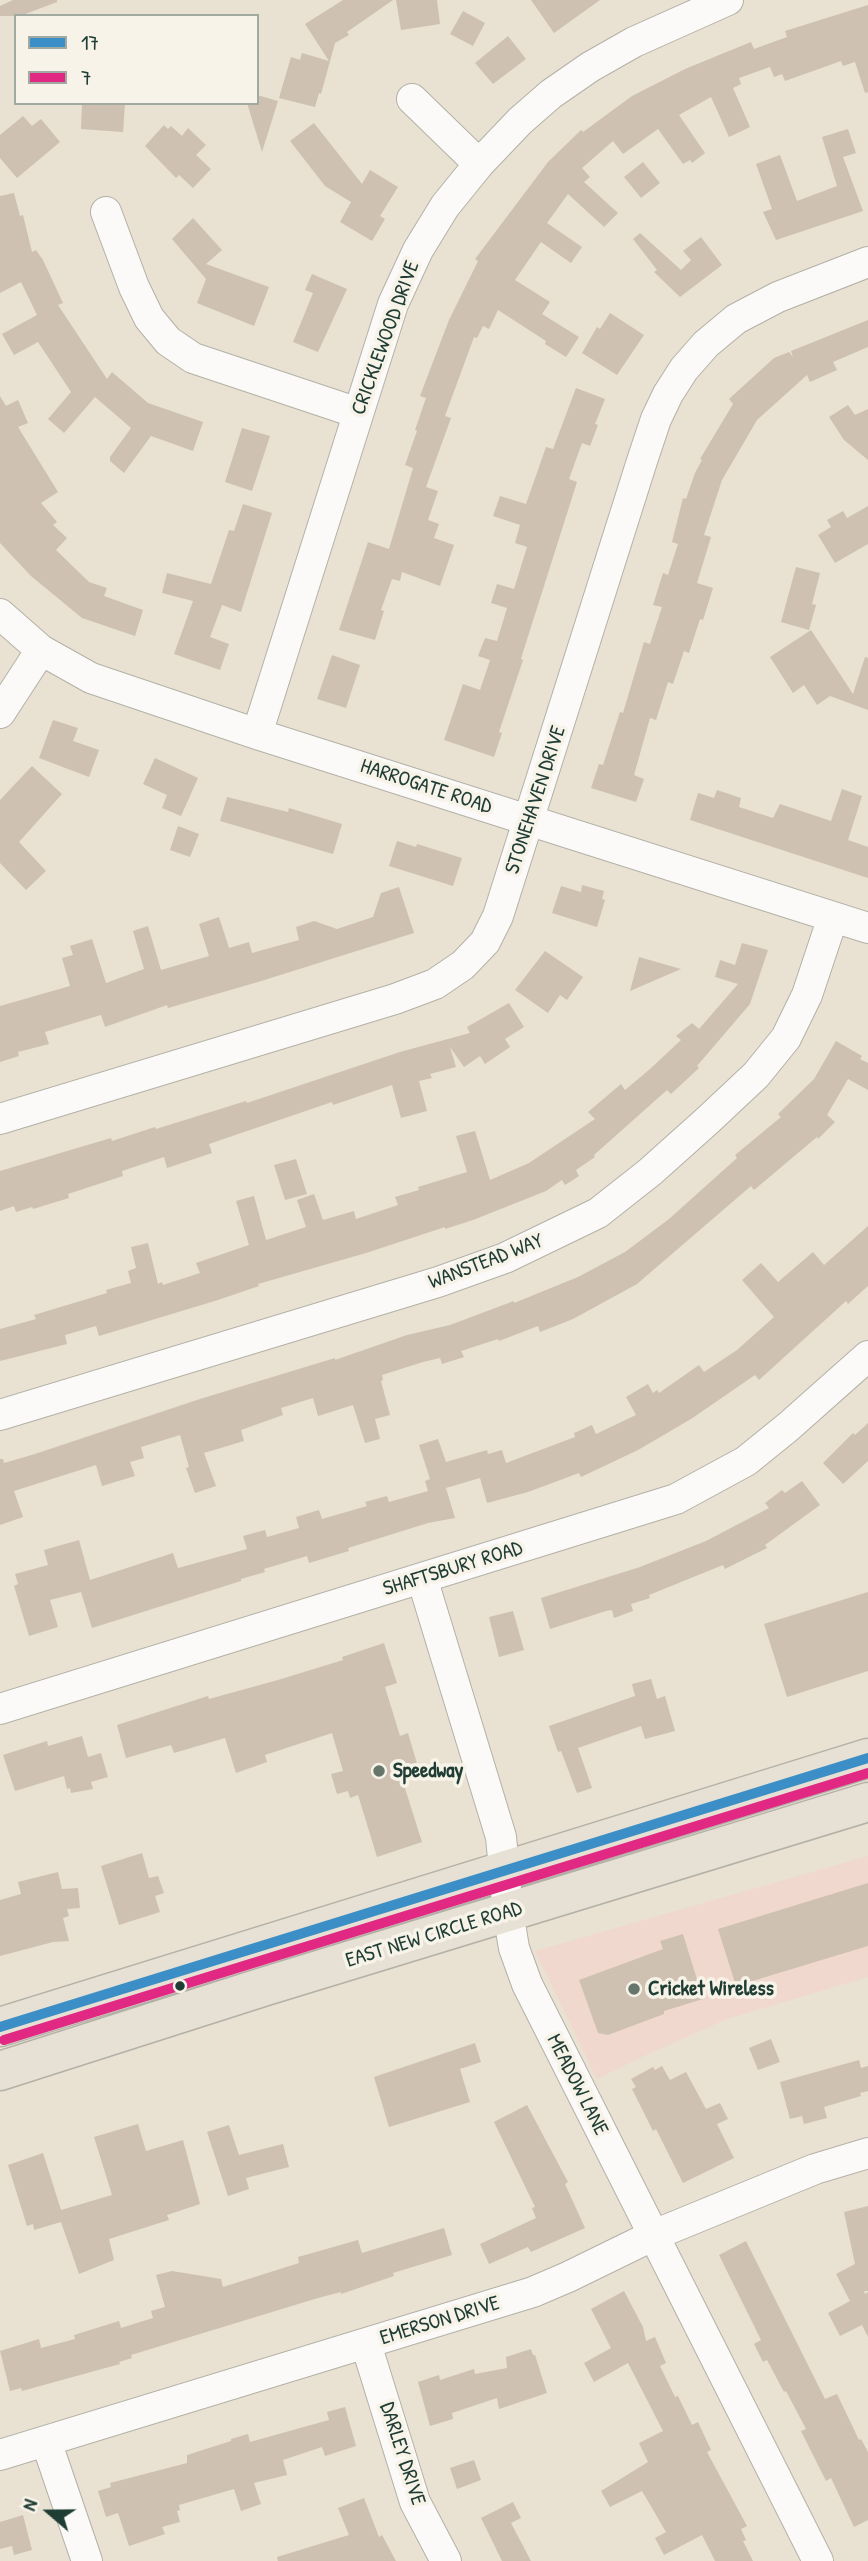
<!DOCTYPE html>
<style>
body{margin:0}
#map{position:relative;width:868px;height:2561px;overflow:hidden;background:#e9e1d2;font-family:"Patrick Hand",sans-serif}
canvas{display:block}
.legend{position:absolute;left:14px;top:14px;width:245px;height:91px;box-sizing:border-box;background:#f7f3e8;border:2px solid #a1aaa0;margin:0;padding:9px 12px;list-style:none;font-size:21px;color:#1f3d34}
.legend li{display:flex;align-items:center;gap:14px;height:35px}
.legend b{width:35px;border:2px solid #a1aaa0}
.north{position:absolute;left:14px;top:2477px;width:70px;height:70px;-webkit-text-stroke:5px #f7f3e8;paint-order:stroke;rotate:290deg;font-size:19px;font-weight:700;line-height:28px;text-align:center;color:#1f3d34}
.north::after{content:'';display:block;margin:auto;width:24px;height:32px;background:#1f3d34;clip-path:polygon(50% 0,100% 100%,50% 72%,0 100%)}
</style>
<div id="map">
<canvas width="868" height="2561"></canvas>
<ul class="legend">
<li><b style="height:9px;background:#3c8fc6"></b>17</li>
<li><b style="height:9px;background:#e12882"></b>7</li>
</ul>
<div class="north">N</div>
</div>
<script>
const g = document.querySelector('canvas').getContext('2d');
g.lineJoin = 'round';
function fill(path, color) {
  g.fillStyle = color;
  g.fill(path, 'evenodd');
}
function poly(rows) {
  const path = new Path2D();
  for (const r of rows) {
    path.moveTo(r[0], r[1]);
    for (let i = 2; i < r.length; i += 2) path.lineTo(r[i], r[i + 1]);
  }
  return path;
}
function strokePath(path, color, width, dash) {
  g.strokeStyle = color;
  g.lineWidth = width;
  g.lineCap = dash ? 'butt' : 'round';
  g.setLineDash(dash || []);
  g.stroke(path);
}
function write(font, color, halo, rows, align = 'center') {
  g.font = font + ' "Patrick Hand",sans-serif';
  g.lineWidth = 7;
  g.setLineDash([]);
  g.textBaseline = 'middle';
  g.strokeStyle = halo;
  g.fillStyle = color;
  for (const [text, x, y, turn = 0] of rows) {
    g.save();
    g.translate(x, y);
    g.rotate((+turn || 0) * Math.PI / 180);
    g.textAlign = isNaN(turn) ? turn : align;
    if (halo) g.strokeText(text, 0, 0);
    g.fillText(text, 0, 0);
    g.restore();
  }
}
fill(poly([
 [868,1856,868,1977,727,2019,644,2056,597,2079,535,1951]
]), '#f1d8cf');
fill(poly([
 [13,0,57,0,57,2,20,16,0,16,0,6],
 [343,0,393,0,347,32,349,35,335,43,321,94,319,93,315,107,279,98,291,57,300,60,302,53,329,61,305,24],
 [396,0,437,0,440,24,401,30],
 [531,0,600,0,554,33],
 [868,5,868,92,865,93,855,62,843,66,841,61,785,81,782,74,774,77,770,67,739,78,741,84,733,88,750,127,729,137,711,97,679,115,705,153,692,163,690,160,683,164,658,129,623,154,613,141,582,168,590,177,584,182,618,213,604,227,568,194,547,223,582,247,571,263,541,242,515,280,550,302,542,314,579,337,566,357,545,344,546,341,498,310,489,329,483,326,477,338,474,337,445,416,451,418,426,487,438,491,428,520,439,524,434,538,454,545,440,586,402,572,400,581,392,579,381,610,384,611,375,640,339,630,368,542,389,549,413,468,405,465,417,431,415,430,426,398,420,396,449,320,478,261,475,259,548,162,581,130,583,132,632,96,685,69,751,42,754,49,787,37,785,31],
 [463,11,485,23,473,46,450,34],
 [508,36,526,59,493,84,475,63],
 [257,95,278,101,262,152,247,103,257,103],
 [82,103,125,103,123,132,81,129],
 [23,116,32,126,41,119,60,142,17,178,0,158,0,135],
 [314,123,362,184,370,170,398,187,380,216,385,219,372,241,340,222,351,202,325,186,290,141],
 [164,125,168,129,171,126,182,136,188,128,206,145,196,155,211,169,193,188,179,175,176,178,145,146],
 [848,129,856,153,843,157,863,211,776,240,763,212,772,209,756,164,780,155,797,201,837,186,822,137],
 [643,162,660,183,641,198,624,177],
 [14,193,20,216,23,215,32,252,36,250,43,260,63,303,58,305,107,379,112,372,148,403,203,422,193,451,151,436,124,473,110,461,110,457,131,428,95,397,64,433,48,419,71,392,38,342,14,355,2,334,37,315,21,282,0,293,0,196],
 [193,218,222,250,206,264,269,287,254,326,197,303,206,279,172,239],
 [640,233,681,270,691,260,683,251,701,237,722,265,680,297,654,272,657,270,633,239],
 [312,274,347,289,318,352,293,342,313,293,305,290],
 [610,313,644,335,617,375,582,353,597,327,600,329],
 [868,320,868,347,833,362,837,370,810,382,807,375,757,420,722,480,704,535,711,537,697,583,713,588,703,620,700,619,689,653,684,651,673,684,668,682,656,720,650,718,634,775,644,779,636,802,591,788,599,764,603,765,620,712,623,713,644,642,650,644,662,607,653,605,663,573,668,575,678,544,672,542,683,498,686,499,695,473,702,460,700,459,733,404,729,399,774,358,789,352,793,357,791,351],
 [576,388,605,399,595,424,598,425,590,446,582,443,569,479,577,482,524,649,521,659,523,660,499,732,502,733,494,757,444,740,463,684,480,690,490,660,478,656,485,638,497,641,507,608,491,603,497,584,514,589,527,547,515,543,520,525,493,516,500,496,526,504,546,447,553,449],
 [0,396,6,406,18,400,28,423,18,427,58,492,41,503,57,522,53,525,67,538,56,550,89,582,107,588,104,596,143,610,135,636,82,618,31,576,0,543],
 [848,405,855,415,868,409,868,460,844,440,829,417],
 [242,428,270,436,252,491,225,482],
 [243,504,272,513,241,612,222,605,210,637,229,644,220,670,174,654,193,601,162,593,167,573,211,584,229,530,234,531],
 [868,506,868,544,835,563,818,535,831,527,827,520,843,511,847,518],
 [796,567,820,573,812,604,816,605,809,630,781,622],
 [811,630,853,694,865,657,868,658,868,710,830,696,817,705,804,685,793,693,770,657],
 [332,655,360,665,346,708,317,699],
 [53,720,78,728,73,741,99,750,89,777,39,758],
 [155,758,198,778,181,816,162,808,167,795,143,784],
 [32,766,62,794,19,842,46,871,26,890,0,863,0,800],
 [842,789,862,796,848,840,868,847,868,878,690,820,698,793,714,798,717,790,741,798,739,807,773,818,780,804,831,821],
 [227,797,288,812,289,808,342,824,333,854,220,821],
 [178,826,199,834,190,857,170,850],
 [397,841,416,847,417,844,462,858,453,886,389,866],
 [582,885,604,891,602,899,605,900,597,927,552,913,561,886,581,892],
 [399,887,414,933,258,982,168,1008,167,1005,105,1027,101,1015,45,1032,49,1044,18,1052,19,1056,0,1062,0,1006,70,986,62,958,73,955,70,946,92,939,106,983,144,969,133,931,148,926,161,970,209,956,199,924,219,917,229,948,249,942,252,953,299,940,296,927,314,921,337,929,373,917,381,893],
 [742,943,768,950,750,1004,697,1066,699,1068,671,1094,667,1090,594,1155,595,1157,576,1170,579,1176,565,1185,562,1180,546,1191,473,1220,445,1229,445,1227,366,1253,258,1284,259,1286,218,1300,99,1336,96,1326,65,1335,67,1344,0,1361,0,1329,36,1319,34,1315,107,1293,106,1290,131,1283,128,1271,136,1268,131,1247,148,1243,158,1284,162,1282,163,1285,200,1273,196,1263,249,1245,236,1201,254,1196,266,1240,306,1227,297,1200,314,1194,323,1220,354,1211,356,1219,398,1205,395,1197,419,1190,418,1187,467,1172,456,1136,475,1131,490,1180,529,1163,595,1119,588,1112,621,1084,625,1090,650,1069,681,1040,676,1036,692,1023,699,1029,738,984,715,977,720,960,735,965],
 [545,951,583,977,567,1000,560,995,548,1013,515,990],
 [639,957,681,969,630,991],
 [509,1003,524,1027,505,1039,510,1047,485,1064,480,1056,464,1067,450,1047,456,1067,430,1074,432,1078,419,1081,427,1111,401,1118,392,1085,333,1105,332,1102,209,1144,212,1153,167,1168,164,1157,122,1171,123,1176,68,1194,69,1198,33,1209,32,1207,16,1212,14,1206,0,1211,0,1171,111,1138,112,1141,155,1127,156,1129,246,1101,247,1103,400,1052,470,1033,467,1027],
 [836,1041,862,1056,860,1059,868,1063,868,1090,848,1079,827,1115,835,1122,818,1139,817,1137,754,1190,751,1186,637,1284,573,1319,540,1332,538,1326,499,1341,498,1339,461,1351,464,1357,442,1364,440,1358,423,1362,382,1375,383,1380,381,1381,390,1415,375,1419,380,1439,365,1443,353,1405,318,1416,313,1398,281,1408,283,1415,241,1430,244,1441,204,1453,216,1486,195,1493,186,1468,189,1467,180,1435,141,1447,144,1458,130,1462,135,1476,102,1486,96,1465,14,1491,23,1517,0,1525,0,1459,3,1459,4,1463,35,1454,200,1399,335,1358,335,1360,407,1335,450,1325,514,1301,514,1303,578,1277,625,1252,669,1219,737,1158,735,1155,781,1117,778,1114,814,1079],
 [296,1159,307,1194,285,1200,274,1165],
 [868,1226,868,1286,848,1304,846,1301,759,1380,755,1375,691,1419,638,1450,581,1477,579,1473,528,1492,487,1503,480,1478,446,1488,455,1518,428,1523,348,1548,349,1551,309,1563,307,1556,264,1569,265,1572,241,1579,241,1581,92,1628,81,1592,50,1600,58,1627,29,1636,14,1586,18,1584,15,1574,48,1565,44,1550,79,1540,90,1580,173,1553,178,1568,247,1549,243,1536,265,1530,267,1537,299,1528,296,1517,319,1510,322,1519,367,1506,365,1502,387,1496,389,1502,428,1491,425,1481,430,1479,419,1445,438,1439,446,1462,487,1450,488,1454,502,1450,506,1463,575,1437,574,1433,592,1425,596,1434,636,1415,626,1397,648,1384,653,1393,657,1390,659,1393,699,1365,704,1372,737,1350,774,1317,742,1280,761,1263,778,1282,813,1252,824,1265],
 [868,1423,868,1461,843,1484,823,1463,853,1433,855,1435],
 [802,1481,820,1505,765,1545,767,1548,725,1569,723,1565,649,1595,650,1598,631,1604,633,1611,614,1618,612,1610,606,1611,550,1629,541,1598,640,1567,706,1541,769,1508,765,1503,782,1490,785,1493],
 [868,1592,868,1671,787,1697,764,1624],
 [513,1611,524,1650,499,1657,489,1617],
 [384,1643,397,1683,385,1687,400,1736,408,1733,421,1777,403,1782,422,1842,377,1857,358,1795,350,1798,348,1791,337,1794,331,1774,343,1771,332,1733,265,1755,267,1762,236,1773,225,1738,174,1753,171,1745,126,1758,117,1725,208,1696,209,1699,278,1680,343,1660,342,1657],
 [651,1679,657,1699,665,1696,675,1731,645,1739,641,1726,578,1748,592,1788,577,1793,561,1751,558,1752,549,1726,635,1696,632,1684],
 [82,1736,88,1757,101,1753,108,1777,91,1782,93,1789,71,1793,70,1788,67,1789,64,1776,15,1791,3,1755,47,1741,48,1746],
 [142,1853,149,1878,158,1876,164,1893,155,1896,160,1912,119,1925,101,1866],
 [58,1872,62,1889,78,1888,80,1908,67,1909,69,1916,63,1918,69,1941,53,1942,0,1956,0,1900,21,1894,18,1882],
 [868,1883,868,1946,736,1986,718,1929],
 [683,1934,703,1999,664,2011,664,2014,608,2035,598,2033,579,1980,663,1949,660,1941],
 [771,2039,780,2062,758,2070,749,2048],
 [475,2043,481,2062,460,2069,470,2102,389,2127,374,2077],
 [859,2060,861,2068,868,2066,868,2091,860,2093,861,2096,824,2107,827,2118,804,2124,802,2116,790,2119,780,2082],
 [662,2066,670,2080,686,2072,706,2109,720,2103,728,2119,717,2124,734,2158,683,2183,656,2129,653,2131,632,2089,636,2087,631,2079,653,2067,655,2070],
 [527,2105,568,2182,565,2184,585,2228,531,2252,528,2247,489,2264,480,2244,536,2218,532,2208,535,2207,494,2122],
 [138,2124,146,2151,183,2140,200,2204,167,2215,169,2220,109,2239,114,2260,79,2274,61,2222,34,2230,33,2224,27,2226,8,2165,43,2153,61,2210,112,2195,94,2137],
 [229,2125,239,2155,283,2144,289,2167,246,2178,249,2189,228,2196,207,2132],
 [868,2206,868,2291,864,2291,865,2294,868,2292,868,2337,862,2325,840,2336,828,2313,850,2301,836,2274,855,2264,844,2212],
 [444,2228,452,2255,393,2273,394,2276,391,2277,341,2294,341,2292,318,2298,131,2355,132,2358,119,2362,120,2364,22,2391,21,2388,10,2391,0,2351,39,2339,41,2348,75,2339,74,2335,119,2321,121,2328,153,2318,151,2311,165,2307,156,2275,172,2271,221,2279,223,2287,299,2263,298,2257,358,2240,362,2253],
 [746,2241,825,2399,837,2394,859,2440,861,2439,868,2452,868,2520,854,2527,831,2478,826,2481,801,2431,806,2429,786,2391,784,2392,767,2360,763,2362,754,2344,761,2340,719,2255],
 [624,2291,643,2327,646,2341,655,2337,666,2363,660,2366,675,2397,678,2396,692,2425,698,2422,711,2450,707,2452,747,2526,741,2529,746,2540,743,2541,753,2561,715,2561,702,2535,664,2555,655,2538,666,2532,642,2491,610,2507,601,2491,648,2462,639,2443,663,2431,628,2363,594,2382,584,2363,611,2348,591,2309],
 [531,2349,533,2355,535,2355,547,2393,499,2409,497,2398,452,2413,453,2419,430,2426,418,2382,439,2375,440,2380,474,2369,475,2374,507,2368,506,2357],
 [345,2407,356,2446,325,2456,322,2447,283,2460,287,2475,254,2483,261,2504,241,2511,234,2489,179,2505,180,2510,177,2511,180,2522,162,2527,165,2534,129,2546,118,2513,106,2517,98,2491,111,2487,110,2483,187,2463,187,2455,231,2441,231,2439,248,2434,250,2442,329,2420,327,2412],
 [474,2460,481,2480,457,2489,450,2468],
 [364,2498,379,2537,382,2535,396,2561,278,2561,277,2557,349,2535,338,2508],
 [513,2502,521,2518,511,2523,531,2561,502,2561,481,2518],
 [23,2515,32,2550,14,2555,12,2546,0,2549,0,2522]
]), '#cec1b2');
const minor = poly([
 [412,99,479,164],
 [106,212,134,287,149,318,168,341,193,358,358,413],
 [0,614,41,650,91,678,257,734,868,928],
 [0,713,41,650],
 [257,734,393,304,418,250,445,206,479,164,520,121,551,94,590,67,634,42,728,0],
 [0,1119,395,999,435,984,463,965,485,942,498,916,642,461,656,419,668,394,684,369,706,344,736,319,778,297,868,262],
 [0,1415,438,1282,505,1258,598,1213,650,1172,707,1121,756,1075,786,1038,807,995,833,917],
 [422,1578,501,1837,508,1912,514,1948,527,1984,818,2561],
 [0,1709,676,1499,746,1461,788,1427,868,1356],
 [366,2344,415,2502,446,2561],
 [46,2441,87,2561],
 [0,2455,533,2292,568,2277,654,2235,815,2169,868,2153]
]);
const highway = poly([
 [0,2027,868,1758],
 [0,2071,266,1986,868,1802]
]);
strokePath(minor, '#b3b1a7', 32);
strokePath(highway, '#b3b1a7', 41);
strokePath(minor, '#fcfaf8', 30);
strokePath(highway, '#e6e1d4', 38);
strokePath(poly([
 [0,2027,868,1758]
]), '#3c8fc6', 10);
strokePath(poly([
 [4,2040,868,1773]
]), '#e12882', 10);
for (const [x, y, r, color] of [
 [379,1771,7,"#66766b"],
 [180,1986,6,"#1f3d34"],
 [634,1989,7,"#66766b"]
]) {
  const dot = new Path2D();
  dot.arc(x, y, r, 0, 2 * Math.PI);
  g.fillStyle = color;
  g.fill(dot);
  strokePath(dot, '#f7f3e8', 2.5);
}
write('21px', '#1f3d34', '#f7f3e8', [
 ["CRICKLEWOOD DRIVE",386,338,-70],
 ["HARROGATE ROAD",426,787,18],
 ["STONEHAVEN DRIVE",536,800,-72],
 ["WANSTEAD WAY",486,1262,-21],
 ["SHAFTSBURY ROAD",453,1569,-17],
 ["EAST NEW CIRCLE ROAD",434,1935,-17],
 ["MEADOW LANE",577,2085,63],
 ["EMERSON DRIVE",440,2321,-17],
 ["DARLEY DRIVE",402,2454,72]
]);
write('bold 21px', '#1f3d34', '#f7f3e8', [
 ["Speedway",393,1771],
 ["Cricket Wireless",648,1989]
], 'left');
</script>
